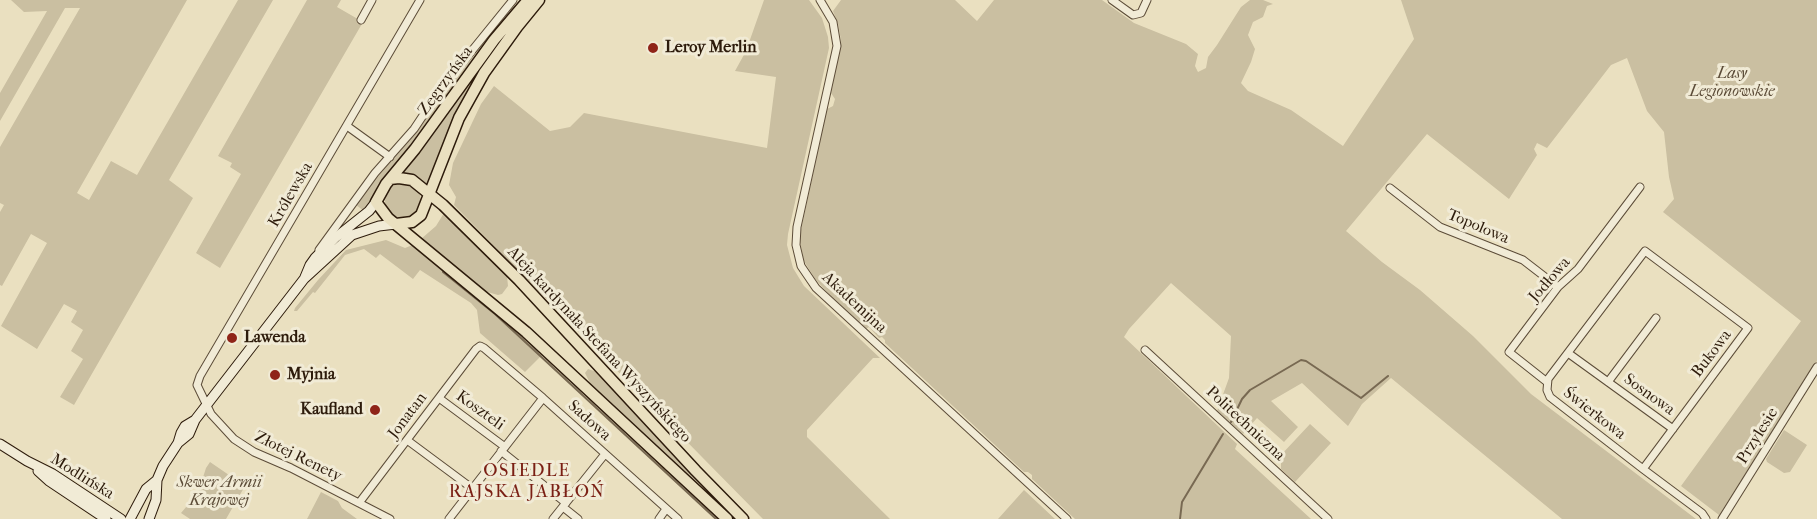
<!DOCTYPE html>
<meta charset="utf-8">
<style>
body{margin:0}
canvas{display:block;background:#eae0c0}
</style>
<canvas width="1817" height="519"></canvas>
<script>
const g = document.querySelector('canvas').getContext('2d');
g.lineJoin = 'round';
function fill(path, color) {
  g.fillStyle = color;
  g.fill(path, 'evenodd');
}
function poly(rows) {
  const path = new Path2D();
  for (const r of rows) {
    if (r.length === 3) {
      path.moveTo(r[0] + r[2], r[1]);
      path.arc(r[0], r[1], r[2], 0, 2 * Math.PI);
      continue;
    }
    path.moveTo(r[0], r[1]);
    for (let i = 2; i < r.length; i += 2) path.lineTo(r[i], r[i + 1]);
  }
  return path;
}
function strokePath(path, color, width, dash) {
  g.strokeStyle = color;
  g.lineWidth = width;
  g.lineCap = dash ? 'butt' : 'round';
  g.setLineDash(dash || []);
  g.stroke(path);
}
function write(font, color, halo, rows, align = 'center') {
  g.font = font + ' "IM FELL French Canon",serif';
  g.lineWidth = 6;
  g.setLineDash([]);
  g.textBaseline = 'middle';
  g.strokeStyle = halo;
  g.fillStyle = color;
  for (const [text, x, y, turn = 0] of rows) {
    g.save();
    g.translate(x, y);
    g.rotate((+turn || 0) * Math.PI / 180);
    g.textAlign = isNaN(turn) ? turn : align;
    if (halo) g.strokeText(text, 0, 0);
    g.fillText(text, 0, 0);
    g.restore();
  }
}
fill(poly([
 [11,0,187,0,77,193,89,200,111,161,137,175,238,0,273,0,169,180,193,198,74,405,60,397,83,359,71,351,83,330,71,322,77,311,64,304,37,349,1,326,47,243,31,234,2,286,0,285,0,212,4,205,0,203,0,147,80,8,65,8,0,121,0,93,47,11,24,12],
 [307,0,341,0,337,7,363,22,220,268,196,253,241,174,230,167,232,163,218,156],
 [764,0,809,0,822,18,828,37,829,48,788,234,787,245,793,268,804,286,880,358,873,358,807,430,807,437,890,519,763,519,454,205,456,197,449,185,453,163,481,104,494,86,550,131,570,127,584,113,767,148,776,77,735,71,746,51],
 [841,0,955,0,977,21,994,0,1102,0,1134,23,1186,44,1198,54,1195,66,1198,72,1206,68,1208,57,1217,45,1241,7,1250,0,1263,0,1273,4,1267,6,1263,17,1253,22,1248,35,1255,49,1251,62,1241,83,1248,91,1291,110,1343,146,1414,39,1401,0,1817,0,1817,361,1719,515,1681,486,1801,321,1663,212,1674,199,1669,177,1664,132,1647,111,1627,58,1611,65,1547,148,1537,143,1534,149,1537,155,1509,199,1427,134,1346,231,1382,262,1420,290,1473,336,1531,394,1696,519,1562,519,1391,378,1362,404,1348,426,1302,383,1271,401,1298,427,1284,442,1257,418,1243,434,1217,411,1229,378,1231,336,1171,283,1129,329,1124,337,1237,444,1235,449,1311,519,1075,519,1032,479,1032,475,1028,472,1024,472,885,343,885,340,882,337,879,338,869,327,866,329,828,293,815,279,804,261,800,242,801,230,827,109,833,106,835,99,831,93,841,40,838,24,833,11],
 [512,3,516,6,453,87,414,142,378,184,370,203,364,211,356,205,414,131,452,78],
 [517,18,465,97,446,136,427,187,402,174,425,145],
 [403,201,18],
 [444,213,507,276,508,286,502,294,498,295,484,291,421,239,436,226],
 [386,240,405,248,415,244,544,353,525,372,480,333,477,310,471,303,420,270,413,279,380,254,376,258,364,249,345,255,315,293,313,292,297,311,294,311,295,308,318,280,346,250],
 [588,369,600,373,741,519,733,519,591,385,585,373],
 [1310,424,1331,443,1295,482,1281,469,1281,455],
 [1784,430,1807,445,1790,472,1784,473,1767,462,1766,459],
 [210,462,245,486,226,519,190,519,181,513,198,493,206,468],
 [1024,490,1055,519,998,519],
 [321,492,338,501,342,508,357,519,307,519]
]), '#cabfa1');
strokePath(poly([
 [443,272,495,314,716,519],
 [1231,422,1242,399,1250,390,1301,360,1306,361,1361,398,1388,376],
 [1180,519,1182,502,1223,434]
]), '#786952', 2);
const minor = poly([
 [820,0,833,22,837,46,797,227,796,245,801,266,816,288,1067,519],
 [1112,0,1133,15,1141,13,1147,0],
 [361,20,372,0],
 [347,126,390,157],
 [1390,188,1440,227,1523,260,1558,287],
 [319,250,375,173,414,129,440,90,513,0],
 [1145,350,1328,519],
 [1568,353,1673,429],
 [1547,382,1509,352,1558,287,1578,269,1640,187],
 [1608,382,1656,318],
 [439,398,505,447],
 [407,440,473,489],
 [501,451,566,503],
 [1643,469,1748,328,1645,251,1548,379,1547,390,1550,397,1643,469,1702,513,1706,519],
 [359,503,476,349,480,346,484,348,543,398,678,519],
 [563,507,578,519],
 [390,519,291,468,254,452,234,439,211,414,197,385,200,376,420,0],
 [449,519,543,398],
 [553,519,605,454],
 [659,519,666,509],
 [1722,519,1817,367]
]);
const secondary = poly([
 [305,277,310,265,315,258,335,238,369,211,376,202],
 [178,443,181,433,185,426,195,420,304,279,352,235,379,226,396,224],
 [0,444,27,461,53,474,121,519],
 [38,471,49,481,106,519],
 [130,519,146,489,157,480],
 [149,519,156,500,157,480,163,466,178,443,189,434,195,420]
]);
const primary = poly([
 [528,0,494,40,415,149,386,184,376,202,388,218,526,332,727,519],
 [390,179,399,178,412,180,443,205,519,280,696,471,743,519],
 [396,224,412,222,421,215,459,118,484,73,517,27,539,0]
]);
strokePath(minor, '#5c4c38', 9);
strokePath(secondary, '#2d1b0b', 11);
strokePath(primary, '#2d1b0b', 13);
strokePath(minor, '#f1ebd6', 7);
strokePath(secondary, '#f1ebd6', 9);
strokePath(primary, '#eae0c0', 10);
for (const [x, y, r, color] of [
 [653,48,6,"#8f2418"],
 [232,338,6,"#8f2418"],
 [275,375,6,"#8f2418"],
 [375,410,6,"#8f2418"]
]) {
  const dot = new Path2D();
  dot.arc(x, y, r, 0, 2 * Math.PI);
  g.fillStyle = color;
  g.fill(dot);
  strokePath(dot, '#f1ebd6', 2);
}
write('bold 16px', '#2d1b0b', '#f1ebd6', [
 ["Leroy Merlin",665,48],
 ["Lawenda",244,338],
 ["Myjnia",287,375],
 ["Kaufland",363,410,"right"]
], 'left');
write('italic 16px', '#5c4c38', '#f1ebd6', [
 ["Lasy",1732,74],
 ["Legionowskie",1732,92],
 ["Skwer Armii",219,483],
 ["Krajowej",219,501]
]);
write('16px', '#2d1b0b', '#f1ebd6', [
 ["Zegrzyńska",446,81,-54],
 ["Królewska",291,195,-60],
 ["Topolowa",1478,227,23],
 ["Jodłowa",1550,280,-49],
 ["Akademijna",854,303,43],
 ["Aleja kardynała Stefana Wyszyńskiego",599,345,47],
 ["Bukowa",1712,354,-53],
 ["Sosnowa",1649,395,36],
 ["Koszteli",480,411,36],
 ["Świerkowa",1594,414,38],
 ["Jonatan",408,416,-53],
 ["Sadowa",589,421,42],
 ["Politechniczna",1245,424,43],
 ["Przylesie",1758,436,-58],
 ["Złotej Renety",298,457,26],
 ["Modlińska",82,477,32]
]);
g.letterSpacing = '1.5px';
write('18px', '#7a1f14', '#f1ebd6', [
 ["OSIEDLE",527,472],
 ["RAJSKA JABŁOŃ",527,493]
]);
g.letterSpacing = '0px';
</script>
